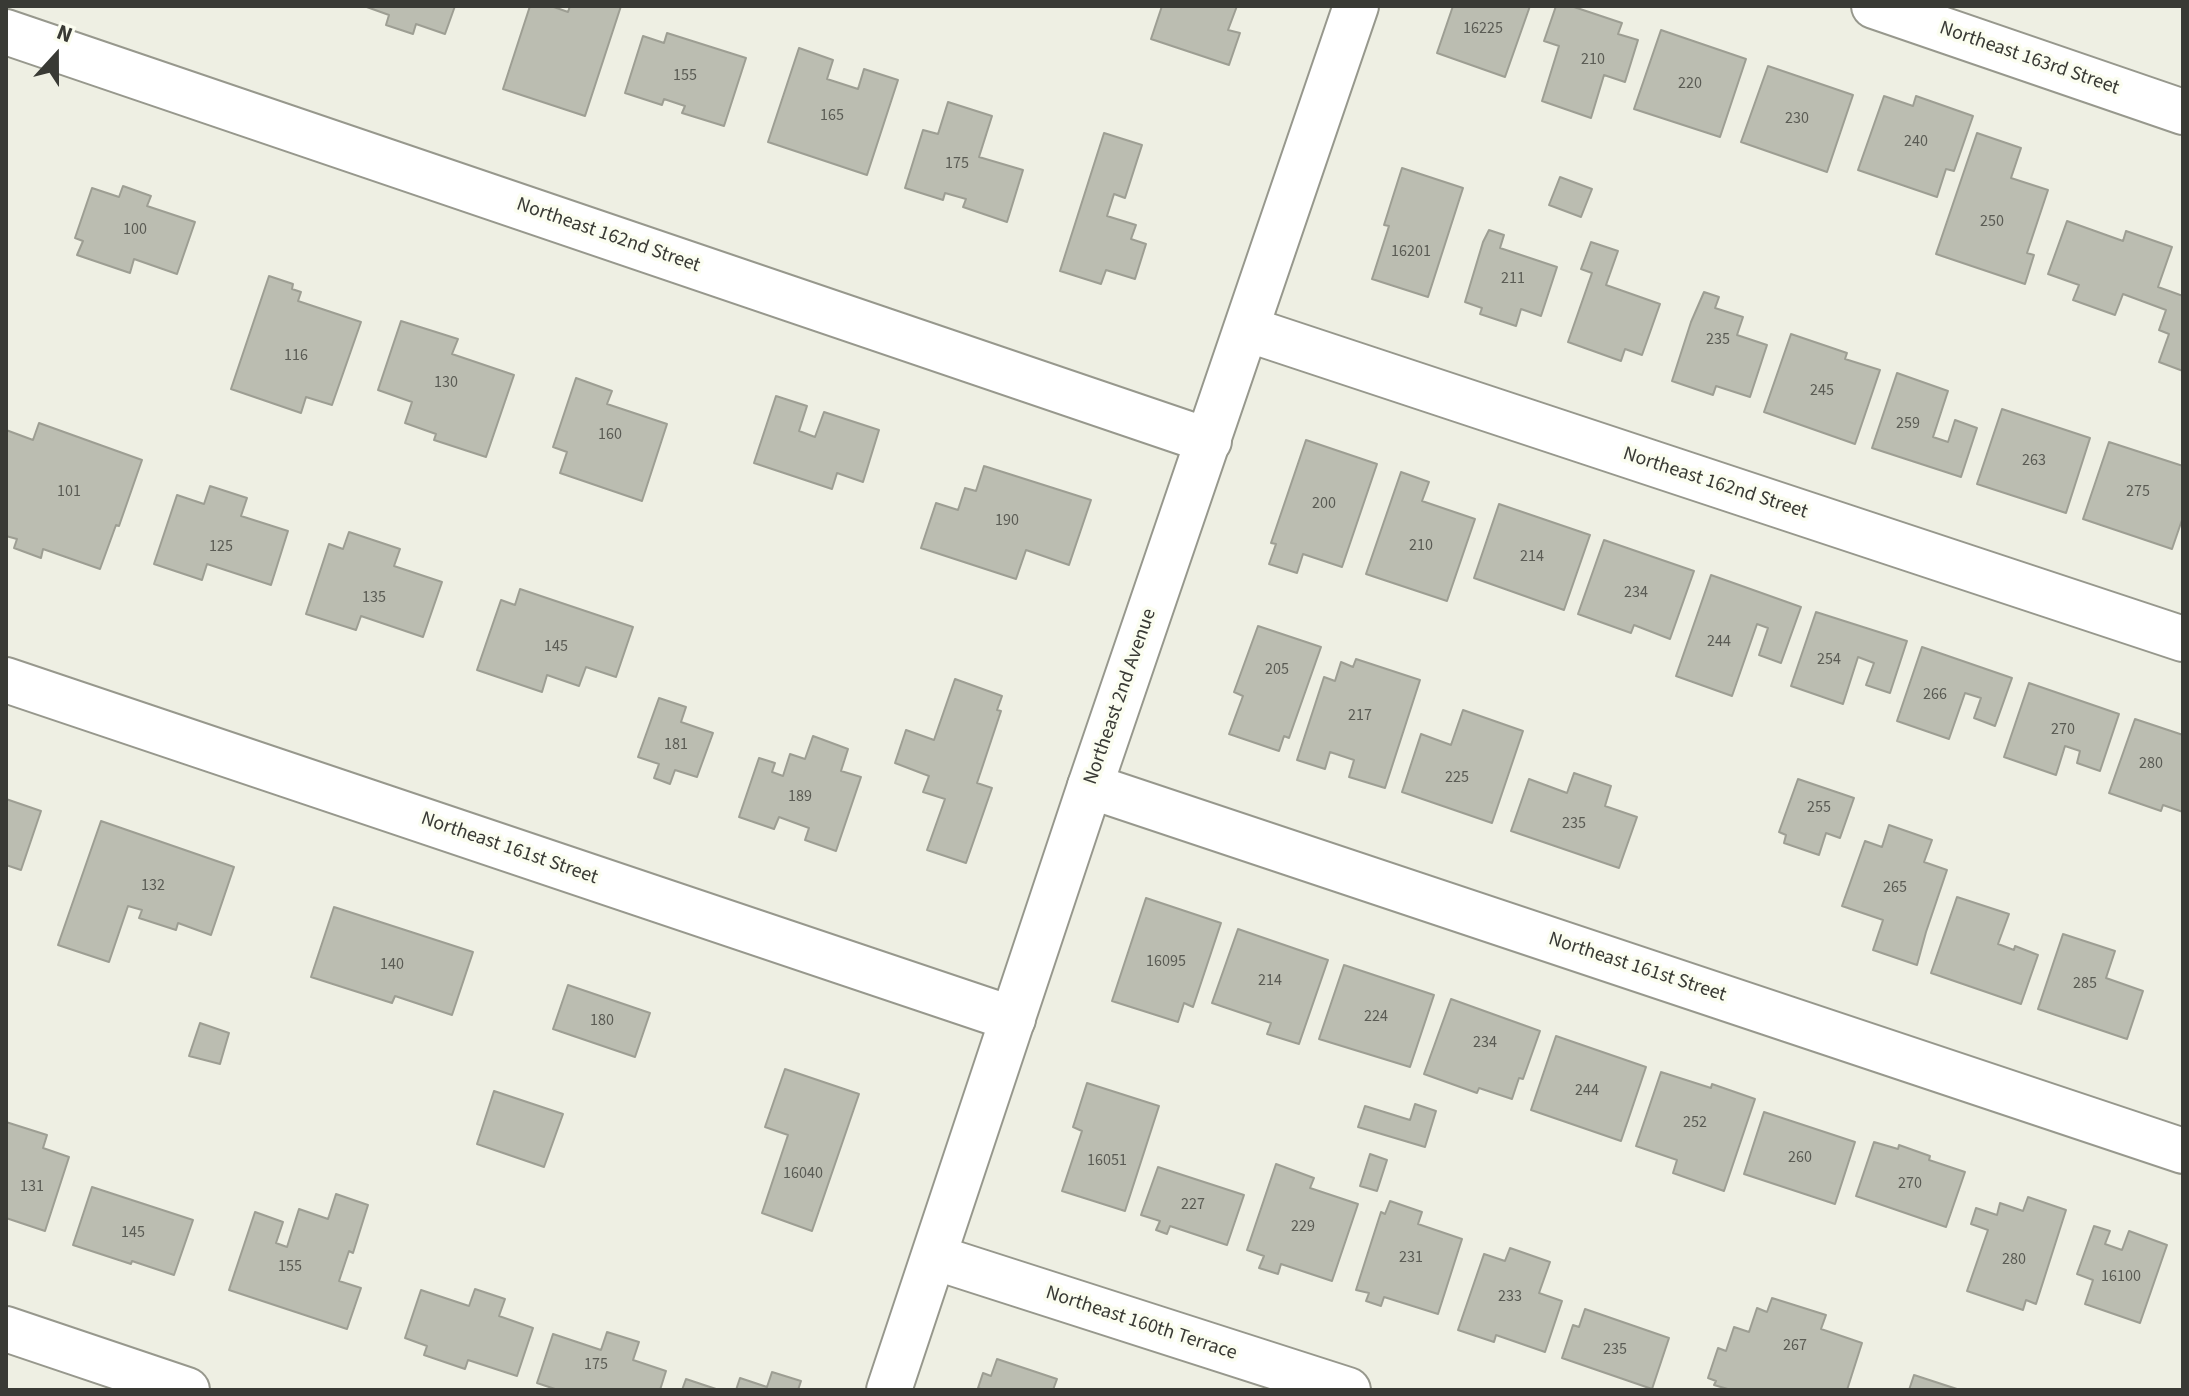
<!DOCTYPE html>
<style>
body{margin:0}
#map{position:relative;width:2189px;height:1396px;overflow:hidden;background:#eeefe3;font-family:"Source Sans 3",sans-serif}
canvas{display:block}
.frame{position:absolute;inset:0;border:8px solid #393a35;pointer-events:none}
.north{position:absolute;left:16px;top:16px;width:80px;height:80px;-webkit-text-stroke:6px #fbfdf0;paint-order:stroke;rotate:21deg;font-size:22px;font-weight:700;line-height:32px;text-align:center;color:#393a35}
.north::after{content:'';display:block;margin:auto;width:28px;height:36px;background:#393a35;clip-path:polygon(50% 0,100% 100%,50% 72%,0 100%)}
</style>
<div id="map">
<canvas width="2189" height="1396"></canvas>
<div class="frame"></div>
<div class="north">N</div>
</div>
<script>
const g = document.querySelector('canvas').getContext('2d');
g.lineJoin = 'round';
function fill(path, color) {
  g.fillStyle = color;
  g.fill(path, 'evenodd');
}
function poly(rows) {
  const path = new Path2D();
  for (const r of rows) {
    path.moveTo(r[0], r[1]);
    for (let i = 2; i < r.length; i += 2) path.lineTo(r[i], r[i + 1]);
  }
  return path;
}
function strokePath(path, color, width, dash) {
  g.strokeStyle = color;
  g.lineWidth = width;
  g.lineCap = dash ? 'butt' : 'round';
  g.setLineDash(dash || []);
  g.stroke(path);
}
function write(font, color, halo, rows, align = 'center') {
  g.font = font + ' "Source Sans 3",sans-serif';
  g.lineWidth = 7;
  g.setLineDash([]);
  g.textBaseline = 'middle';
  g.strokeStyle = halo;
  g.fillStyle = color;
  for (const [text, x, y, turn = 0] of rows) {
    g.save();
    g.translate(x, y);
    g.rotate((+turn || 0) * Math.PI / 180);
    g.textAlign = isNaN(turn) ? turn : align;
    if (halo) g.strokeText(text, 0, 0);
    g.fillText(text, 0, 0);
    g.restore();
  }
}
const building = poly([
 [364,6,455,6,445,34,416,24,413,34,386,25,389,15,364,6],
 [530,6,551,6,568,12,570,6,621,6,585,116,503,89,530,6],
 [1162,6,1237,6,1228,30,1240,33,1229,65,1151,39,1162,6],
 [1453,6,1530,6,1505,77,1437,53,1453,6],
 [1556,6,1571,6,1622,23,1618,34,1638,40,1625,82,1604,75,1591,118,1542,101,1559,46,1544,41,1556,6],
 [1661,30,1746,59,1720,137,1634,109,1661,30],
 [667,33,746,58,724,126,682,113,685,106,664,99,662,105,625,93,643,36,664,43,667,33],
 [799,48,833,60,827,79,858,89,864,69,898,80,867,175,768,142,799,48],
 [1768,66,1853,95,1827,172,1741,142,1768,66],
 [1884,96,1913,106,1916,96,1973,116,1954,171,1946,169,1937,197,1858,170,1884,96],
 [948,102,992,116,979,157,1023,170,1007,222,963,207,966,199,945,193,943,200,905,188,923,130,938,134,948,102],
 [1104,133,1142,145,1125,198,1114,194,1107,216,1136,225,1131,239,1146,244,1135,279,1106,270,1101,284,1060,271,1104,133],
 [1977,133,2021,148,2011,178,2048,190,2027,253,2034,255,2025,284,1936,254,1977,133],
 [1402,168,1463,188,1428,297,1372,279,1389,226,1384,225,1402,168],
 [1560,177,1592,189,1581,217,1549,205,1560,177],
 [123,186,151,196,147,206,195,222,177,274,134,259,130,273,77,255,83,241,75,238,92,188,119,197,123,186],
 [2067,221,2123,241,2126,231,2172,247,2158,287,2183,296,2183,371,2159,362,2169,334,2159,330,2166,310,2123,294,2115,315,2073,300,2079,285,2048,274,2067,221],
 [1489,230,1504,235,1500,248,1557,267,1541,316,1521,309,1516,326,1480,314,1482,308,1465,302,1483,242,1489,230],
 [1591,242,1618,251,1606,285,1660,304,1642,355,1625,349,1621,361,1568,342,1592,273,1581,269,1591,242],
 [269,276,293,284,292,289,301,292,298,301,361,322,332,405,306,397,301,413,231,389,269,276],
 [1704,292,1719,297,1715,308,1743,317,1737,335,1767,345,1750,397,1716,386,1713,395,1672,381,1691,322,1704,292],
 [401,321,458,339,452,354,514,375,486,457,434,440,436,434,405,423,412,402,378,390,401,321],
 [1791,334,1847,353,1845,359,1880,370,1855,444,1764,412,1791,334],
 [1897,373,1948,391,1933,437,1948,442,1955,420,1977,428,1961,477,1872,448,1897,373],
 [576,378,612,391,607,404,667,424,642,501,560,473,567,452,553,447,576,378],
 [776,396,807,406,799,431,815,437,824,412,879,430,863,482,837,473,832,489,754,463,776,396],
 [2002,409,2090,438,2066,513,1977,484,2002,409],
 [39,423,142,460,119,526,116,525,100,569,43,549,41,558,14,548,17,539,6,536,6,430,33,440,39,423],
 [1306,440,1377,464,1342,567,1303,554,1297,573,1269,564,1276,544,1271,543,1306,440],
 [2109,442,2183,466,2183,517,2172,549,2083,519,2109,442],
 [984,466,1091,500,1069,565,1026,550,1016,579,921,548,936,503,958,510,965,488,976,491,984,466],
 [1401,472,1429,482,1422,501,1475,519,1447,601,1366,574,1401,472],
 [210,486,247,498,241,516,288,531,271,585,207,564,202,580,154,564,177,495,204,504,210,486],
 [1499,504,1590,535,1564,610,1474,578,1499,504],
 [349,532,400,549,394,566,442,582,423,637,361,616,356,630,306,614,329,544,343,549,349,532],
 [1604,540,1694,571,1670,639,1634,625,1631,633,1578,614,1604,540],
 [1711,575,1801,607,1781,663,1759,655,1768,628,1757,624,1732,696,1676,676,1711,575],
 [520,589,633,627,616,677,586,667,579,686,547,675,542,692,477,670,501,600,515,605,520,589],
 [1816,612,1907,641,1890,693,1866,685,1874,663,1858,657,1843,704,1791,686,1816,612],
 [1258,626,1321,647,1289,738,1284,736,1279,751,1229,734,1243,696,1234,692,1258,626],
 [1922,647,2012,678,1995,726,1974,718,1981,698,1965,693,1949,739,1897,721,1922,647],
 [1356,659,1420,680,1385,788,1349,777,1354,760,1330,752,1325,769,1297,760,1324,677,1335,681,1341,662,1353,667,1356,659],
 [955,679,1002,696,997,710,1001,711,977,783,992,788,966,863,927,850,945,799,923,792,929,776,895,763,906,730,934,740,955,679],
 [2029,683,2119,714,2100,771,2077,763,2080,751,2065,746,2056,775,2004,757,2029,683],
 [659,698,686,707,681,722,713,733,697,777,675,770,670,784,654,778,659,764,638,757,659,698],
 [1463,710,1523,731,1492,823,1402,792,1421,734,1451,745,1463,710],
 [2135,719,2183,735,2183,812,2163,805,2161,811,2109,793,2135,719],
 [813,736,848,749,841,771,861,777,836,851,805,840,809,828,779,817,774,829,739,817,759,758,775,763,772,772,783,776,790,754,805,759,813,736],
 [1574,773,1611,786,1605,806,1637,817,1619,868,1511,831,1529,779,1567,793,1574,773],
 [1798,779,1854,798,1840,838,1826,833,1819,855,1784,843,1786,835,1779,832,1798,779],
 [6,799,41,811,21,870,6,865,6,799],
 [101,821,234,867,211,935,178,923,176,930,139,918,142,910,128,906,109,962,58,945,101,821],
 [1889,825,1932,840,1924,862,1947,870,1926,932,1917,965,1873,950,1883,920,1842,906,1865,841,1882,847,1889,825],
 [1957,897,2009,914,1998,944,2014,950,2015,946,2038,955,2021,1004,1931,973,1957,897],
 [1146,898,1221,923,1193,1007,1184,1003,1178,1022,1112,1001,1146,898],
 [334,907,473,952,452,1015,395,996,392,1003,311,977,334,907],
 [1238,929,1328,960,1299,1044,1267,1034,1271,1023,1212,1003,1238,929],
 [2063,934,2115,951,2106,978,2143,991,2127,1039,2038,1009,2063,934],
 [1344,965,1434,995,1410,1067,1319,1039,1344,965],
 [568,985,650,1013,635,1057,553,1029,568,985],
 [1451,999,1540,1031,1523,1079,1519,1078,1512,1099,1479,1088,1477,1093,1424,1074,1451,999],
 [200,1023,229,1033,220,1064,189,1056,200,1023],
 [1556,1036,1646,1067,1621,1141,1531,1110,1556,1036],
 [785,1069,859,1094,812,1231,762,1213,788,1135,765,1127,785,1069],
 [1661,1072,1711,1088,1712,1084,1755,1099,1724,1191,1673,1173,1677,1160,1636,1146,1661,1072],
 [1087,1083,1159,1106,1125,1211,1062,1191,1082,1131,1073,1127,1087,1083],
 [494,1091,563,1114,544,1167,477,1144,494,1091],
 [1415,1104,1436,1111,1425,1147,1358,1127,1365,1106,1410,1120,1415,1104],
 [1764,1112,1855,1142,1835,1204,1744,1174,1764,1112],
 [6,1122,47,1135,43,1148,69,1157,45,1231,6,1218,6,1122],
 [1874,1142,1898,1149,1899,1145,1930,1156,1929,1160,1965,1172,1946,1227,1856,1196,1874,1142],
 [1370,1154,1387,1160,1377,1191,1360,1186,1370,1154],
 [1276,1164,1314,1178,1310,1188,1358,1204,1332,1281,1281,1264,1278,1274,1259,1268,1264,1256,1247,1250,1276,1164],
 [1158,1167,1244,1195,1227,1245,1170,1226,1167,1234,1156,1230,1160,1221,1141,1215,1158,1167],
 [92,1187,193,1220,174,1275,132,1261,131,1264,73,1245,92,1187],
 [336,1194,368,1205,353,1253,349,1251,339,1281,361,1288,347,1329,229,1290,255,1212,283,1222,276,1243,287,1247,299,1209,328,1219,336,1194],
 [2028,1197,2066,1210,2036,1304,2026,1300,2023,1310,1967,1291,1988,1230,1971,1224,1976,1208,1997,1215,2000,1203,2023,1211,2028,1197],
 [1390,1201,1422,1212,1418,1224,1462,1239,1438,1314,1384,1297,1381,1306,1366,1301,1369,1293,1356,1290,1381,1212,1385,1214,1390,1201],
 [2094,1226,2110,1231,2105,1244,2122,1250,2129,1231,2167,1245,2140,1323,2085,1304,2093,1280,2077,1274,2094,1226],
 [1510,1248,1550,1262,1539,1293,1562,1301,1545,1352,1496,1335,1494,1342,1458,1330,1484,1254,1505,1261,1510,1248],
 [475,1289,505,1299,499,1316,533,1328,517,1376,468,1360,465,1369,424,1355,427,1346,405,1338,421,1290,469,1306,475,1289],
 [1772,1298,1826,1315,1821,1329,1862,1343,1847,1390,1731,1390,1714,1385,1716,1381,1708,1378,1718,1348,1726,1351,1734,1327,1749,1332,1757,1308,1767,1312,1772,1298],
 [1585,1309,1669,1338,1652,1389,1562,1358,1573,1325,1579,1327,1585,1309],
 [607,1332,639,1342,633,1360,666,1371,660,1390,558,1390,537,1383,553,1334,601,1350,607,1332],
 [997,1359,1057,1379,1053,1390,983,1390,978,1388,983,1373,991,1376,997,1359],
 [772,1372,801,1381,798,1390,736,1390,740,1378,767,1387,772,1372],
 [1914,1375,1960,1390,1909,1390,1914,1375],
 [686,1379,719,1390,682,1390,686,1379]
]);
fill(building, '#bbbdb1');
strokePath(building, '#9d9e93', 2);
const minor = poly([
 [1874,6,2183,112],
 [6,32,1209,441],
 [1247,329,2183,639],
 [6,680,1013,1019],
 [1090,786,2183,1151],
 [934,1257,1348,1390],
 [6,1329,187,1390]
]);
const tertiary = poly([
 [889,1390,1090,786,1356,6]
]);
strokePath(minor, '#97988d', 48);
strokePath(tertiary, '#97988d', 48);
strokePath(minor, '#fff', 44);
strokePath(tertiary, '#fff', 44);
write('16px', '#5a5b54', null, [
 ["16225",1483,29],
 ["210",1593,60],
 ["155",685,76],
 ["220",1690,84],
 ["165",832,116],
 ["230",1797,119],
 ["240",1916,142],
 ["175",957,164],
 ["250",1992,222],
 ["100",135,230],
 ["16201",1411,252],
 ["211",1513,279],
 ["235",1718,340],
 ["116",296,356],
 ["130",446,383],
 ["245",1822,391],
 ["259",1908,424],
 ["160",610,435],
 ["263",2034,461],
 ["101",69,492],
 ["275",2138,492],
 ["200",1324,504],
 ["190",1007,521],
 ["210",1421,546],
 ["125",221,547],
 ["214",1532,557],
 ["234",1636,593],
 ["135",374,598],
 ["244",1719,642],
 ["145",556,647],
 ["254",1829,660],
 ["205",1277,670],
 ["266",1935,695],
 ["217",1360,716],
 ["270",2063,730],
 ["181",676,745],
 ["280",2151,764],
 ["225",1457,778],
 ["189",800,797],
 ["255",1819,808],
 ["235",1574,824],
 ["132",153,886],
 ["265",1895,888],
 ["16095",1166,962],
 ["140",392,965],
 ["214",1270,981],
 ["285",2085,984],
 ["224",1376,1017],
 ["180",602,1021],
 ["234",1485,1043],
 ["244",1587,1091],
 ["252",1695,1123],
 ["260",1800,1158],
 ["16051",1107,1161],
 ["16040",803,1174],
 ["270",1910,1184],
 ["131",32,1187],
 ["227",1193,1205],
 ["229",1303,1227],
 ["145",133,1233],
 ["231",1411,1258],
 ["280",2014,1260],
 ["155",290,1267],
 ["16100",2121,1277],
 ["233",1510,1297],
 ["267",1795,1346],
 ["235",1615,1350],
 ["175",596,1365]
]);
write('20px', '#393a35', '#fbfdf0', [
 ["Northeast 163rd Street",2029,59,19],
 ["Northeast 162nd Street",608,236,19],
 ["Northeast 162nd Street",1715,484,18],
 ["Northeast 2nd Avenue",1121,697,-71],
 ["Northeast 161st Street",509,849,19],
 ["Northeast 161st Street",1637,968,18],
 ["Northeast 160th Terrace",1141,1324,18]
]);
</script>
